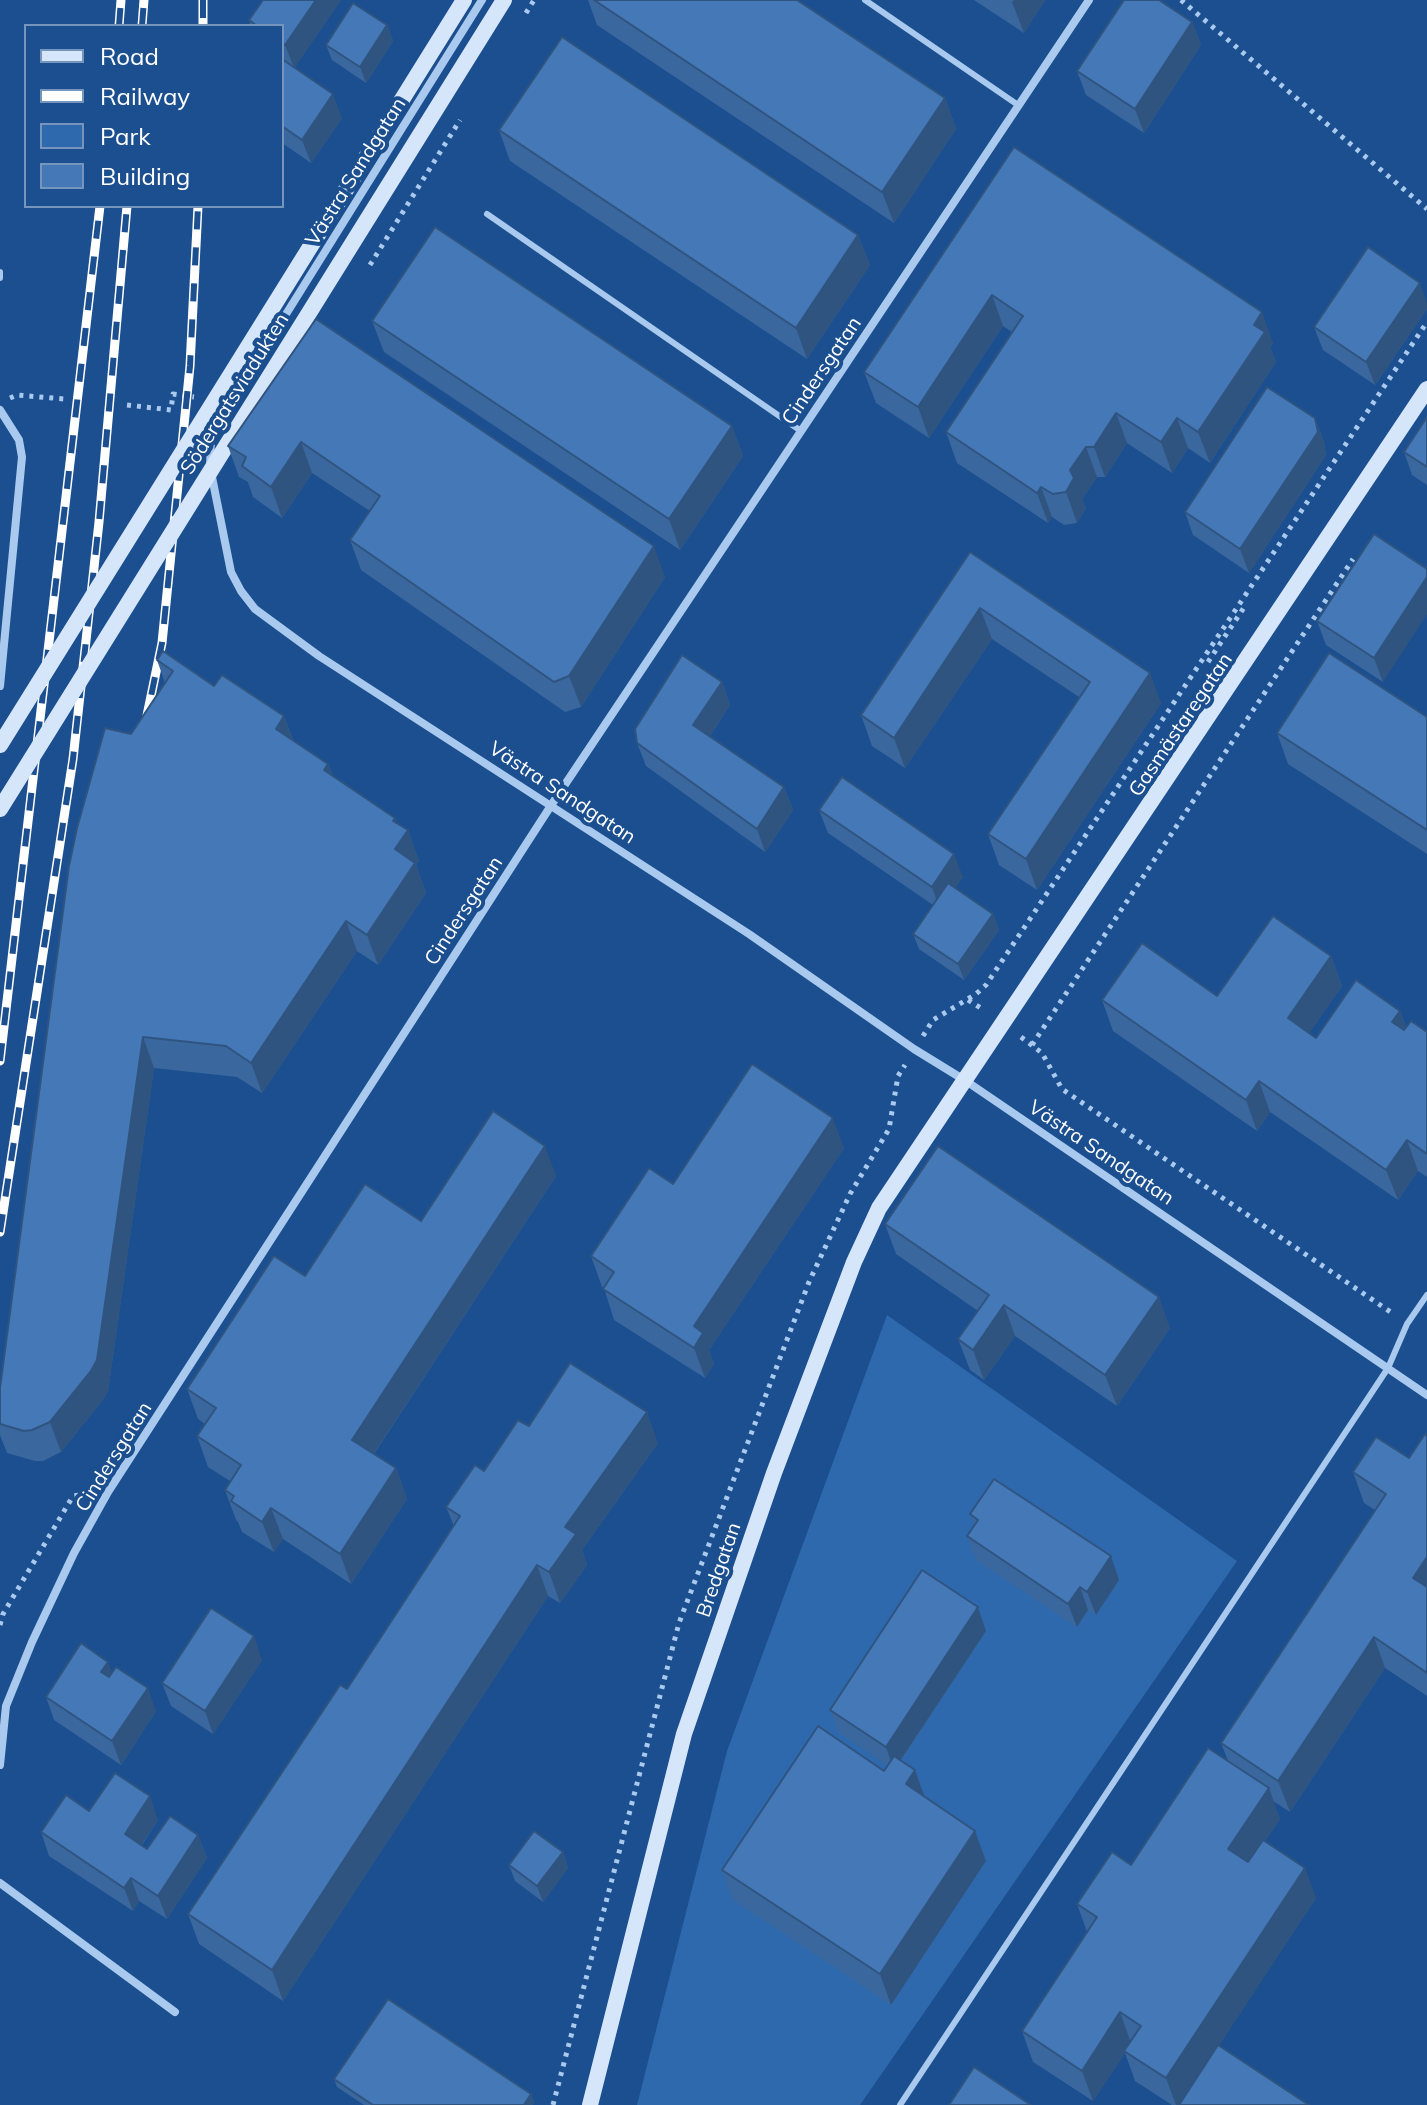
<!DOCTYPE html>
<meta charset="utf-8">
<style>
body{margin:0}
#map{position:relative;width:1427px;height:2105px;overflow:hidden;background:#1b4f8f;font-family:Mulish,sans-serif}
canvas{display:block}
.legend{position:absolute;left:24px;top:24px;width:260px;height:184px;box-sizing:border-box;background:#1b4f8f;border:2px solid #7695bc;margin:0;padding:10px 14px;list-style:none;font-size:24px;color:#fff}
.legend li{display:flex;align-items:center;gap:16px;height:40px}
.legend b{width:40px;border:2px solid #7695bc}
</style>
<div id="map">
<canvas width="1427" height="2105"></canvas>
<ul class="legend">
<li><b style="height:10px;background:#d6e6fa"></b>Road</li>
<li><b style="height:10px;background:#fff"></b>Railway</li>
<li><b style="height:22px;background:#2e69ad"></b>Park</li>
<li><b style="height:22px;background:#4478b7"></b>Building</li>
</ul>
</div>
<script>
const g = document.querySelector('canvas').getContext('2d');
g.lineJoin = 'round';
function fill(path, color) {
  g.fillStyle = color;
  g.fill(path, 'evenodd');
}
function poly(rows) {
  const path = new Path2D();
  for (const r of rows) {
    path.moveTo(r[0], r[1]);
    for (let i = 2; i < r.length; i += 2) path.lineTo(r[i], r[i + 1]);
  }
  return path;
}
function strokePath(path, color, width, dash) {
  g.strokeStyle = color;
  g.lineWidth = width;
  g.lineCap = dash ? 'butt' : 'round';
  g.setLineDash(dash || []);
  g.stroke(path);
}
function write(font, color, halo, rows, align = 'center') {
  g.font = font + ' Mulish,sans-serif';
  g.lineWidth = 8;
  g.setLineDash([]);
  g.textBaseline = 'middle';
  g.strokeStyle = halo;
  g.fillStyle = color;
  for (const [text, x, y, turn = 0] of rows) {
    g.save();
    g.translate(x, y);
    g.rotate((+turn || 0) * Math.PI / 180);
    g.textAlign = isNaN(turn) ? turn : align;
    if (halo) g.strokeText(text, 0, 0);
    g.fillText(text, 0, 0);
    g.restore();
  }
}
fill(poly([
 [887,1315,1237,1561,860,2105,637,2105,727,1751]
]), '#2e69ad');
strokePath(poly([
 [1181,0,1427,209],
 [10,398,17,395,64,399],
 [127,405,171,410,173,394,194,397],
 [1208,662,1245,606],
 [968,1000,984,1010],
 [923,1036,933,1020,976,994,986,985,1427,322],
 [1021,1037,1042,1053,1062,1089,1395,1315],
 [1032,1045,1353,559],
 [0,1625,3,1614,73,1496,87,1494],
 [553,2105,679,1623,809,1282,850,1194,889,1129,898,1076,905,1065]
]), '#a9c9ee', 5, [4, 6]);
strokePath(poly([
 [865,0,1018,105],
 [487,214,801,431],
 [0,272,0,278],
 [900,2105,1388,1368,1407,1324,1427,1295]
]), '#a9c9ee', 6);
strokePath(poly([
 [482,0,230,404,211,439,210,467,231,572,241,591,255,609,319,656,749,934,914,1049,966,1081,1427,1395],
 [0,410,19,440,22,457,0,686],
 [0,1765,6,1706,32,1642,74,1553,108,1492,552,804,1089,0],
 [0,1883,175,2012]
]), '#a9c9ee', 8);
strokePath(poly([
 [590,2105,684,1734,774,1473,854,1262,879,1208,1427,389]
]), '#d6e6fa', 16);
const rail = poly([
 [203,0,203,26],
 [119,26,121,0],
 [142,26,144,0],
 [144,730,162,643,190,366,198,206],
 [0,1061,100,206],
 [0,1232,73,759,99,522,127,206]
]);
strokePath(rail, '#fff', 9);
strokePath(rail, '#1b4f8f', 6, [18]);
strokePath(poly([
 [526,13,534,0],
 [370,265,460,120]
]), '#a9c9ee', 5, [4, 6]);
strokePath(poly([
 [0,745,464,0],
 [0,809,504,0]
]), '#d6e6fa', 16);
fill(poly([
 [263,0,341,0,294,68,342,118,311,163,282,143,282,26,251,26,249,20],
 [588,0,797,0,945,98,956,129,894,223,597,25],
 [974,0,1045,0,1024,33],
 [1192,22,1201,45,1144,133,1086,95,1077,71],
 [387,25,393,41,366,83,332,60,326,45],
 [499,130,858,235,870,265,807,359,510,161],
 [1014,147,1273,343,1270,347,1276,362,1210,463,1188,448,1172,473,1127,443,1105,477,1097,477,1082,499,1086,508,1077,523,1064,525,1052,517,1048,523,957,463,946,432,1012,332,1003,326,929,438,876,403,864,372],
 [1427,303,1427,309,1375,385,1323,350,1314,327],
 [316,319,665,577,581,707,565,712,361,570,350,540,370,511,312,473,282,518,253,497,248,482,239,477,228,446],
 [372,321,732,426,743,456,680,550,384,352],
 [1427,417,1427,485,1412,475,1404,452],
 [1315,418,1324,442,1326,455,1249,573,1193,535,1185,512],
 [970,552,1161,703,1037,890,999,865,988,834,1079,697,992,639,905,768,872,746,861,715],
 [1427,569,1383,682,1326,645,1317,621],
 [157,660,284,716,293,740,328,764,333,776,395,818,397,824,408,830,419,861,416,865,426,893,378,965,357,951,262,1093,237,1077,154,1068,108,1391,102,1401,61,1452,43,1461,35,1461,7,1453,0,1435,0,1388,131,734,165,683],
 [722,682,730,705,710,736,784,787,793,810,765,852,646,766,637,743],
 [1427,717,1427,854,1288,764,1277,733],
 [819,810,963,877,955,888,993,914,999,930,964,980,919,949,913,934,933,905,828,833],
 [1331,956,1342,986,1309,1033,1316,1038,1400,1011,1406,1027,1427,1032,1427,1177,1418,1171,1398,1200,1270,1112,1257,1131,1113,1031,1102,1000,1217,996],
 [844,1148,709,1350,714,1364,705,1378,614,1320,604,1288,602,1287,591,1256,673,1184],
 [556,1176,374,1454,396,1468,407,1499,351,1584,283,1539,274,1552,242,1532,238,1522,236,1520,225,1490,230,1481,208,1467,197,1436,205,1424,198,1419,187,1389,305,1276,421,1221],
 [885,1224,1170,1328,1117,1406,1015,1336,984,1380,970,1370,958,1339,978,1311,896,1254],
 [529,1426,658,1443,582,1550,587,1565,560,1603,548,1596,283,2001,199,1944,188,1914,347,1689,454,1526,446,1507,484,1471],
 [1427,1436,1427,1696,1385,1668,1290,1812,1273,1801,1280,1819,1265,1841,1316,1898,1219,2045,1309,2105,1172,2105,1135,2081,1125,2053,1093,2101,1033,2062,1022,2031,1087,1932,1077,1904,1131,1865,1228,1761,1221,1743,1375,1510,1364,1503,1353,1472,1409,1458],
 [970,1514,1119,1580,1096,1615,1088,1610,1077,1627,976,1560,967,1536,974,1525],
 [986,1631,901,1761,925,1797,986,1861,891,2005,733,1900,722,1870,884,1771,888,1766,839,1733,830,1710],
 [262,1660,213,1734,171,1706,162,1683],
 [112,1673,156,1711,121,1765,54,1720,46,1697],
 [89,1811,158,1820,142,1845,147,1849,198,1835,207,1858,167,1919,139,1901,133,1911,49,1856,41,1832],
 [563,1852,568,1868,543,1902,515,1881,509,1865],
 [334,2079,531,2094,534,2103,532,2105,364,2105,337,2087]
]), '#3a679d');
fill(poly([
 [316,0,341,0,294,68,285,45],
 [1014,0,1045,0,1024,33,1012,2],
 [1192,22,1201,45,1144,133,1135,109],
 [387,25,393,41,366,83,360,67],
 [333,94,342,118,311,163,302,140],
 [945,98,956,129,894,223,882,192],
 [858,235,870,265,807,359,796,328],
 [1420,283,1427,303,1427,309,1375,385,1366,362],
 [992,295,1003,326,929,438,918,407],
 [1262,312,1273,343,1270,347,1276,362,1210,463,1198,432,1254,325],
 [1116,413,1127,443,1105,477,1094,447],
 [1177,418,1188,448,1172,473,1161,442],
 [1315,418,1324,442,1326,455,1249,573,1240,549],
 [732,426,743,456,680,550,669,519],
 [301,442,312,473,282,518,271,487],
 [1086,447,1097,477,1082,499,1086,508,1077,523,1066,492,1070,470],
 [1041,487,1052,517,1048,523,1037,493],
 [654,546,665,577,581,707,569,676],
 [1427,577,1427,614,1383,682,1374,658],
 [980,608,992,639,905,768,894,738],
 [1150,673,1161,703,1037,890,1026,859],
 [722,682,730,705,702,748,693,725],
 [284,716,295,747,276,729],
 [328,764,340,795,324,770],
 [784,787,793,810,765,852,757,829],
 [395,818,402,838,408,830,419,861,416,865,426,893,378,965,367,935,395,849,393,821],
 [954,854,963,877,940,910,932,887],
 [993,914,999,930,964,980,958,964],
 [346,921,357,951,262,1093,251,1063],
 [1331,956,1342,986,1299,1048,1288,1018],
 [1400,1011,1411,1041,1392,1022],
 [143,1037,154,1068,108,1391,102,1401,61,1452,50,1422],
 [1259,1081,1270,1112,1257,1131,1246,1100],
 [833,1118,844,1148,709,1350,714,1364,705,1378,694,1348,694,1326],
 [1407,1140,1418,1171,1398,1200,1386,1170],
 [545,1146,556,1176,363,1470,352,1440],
 [1159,1297,1170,1328,1117,1406,1105,1375],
 [1004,1305,1015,1336,984,1380,973,1350],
 [647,1412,658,1443,582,1550,587,1565,560,1603,549,1572,565,1527],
 [396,1468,407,1499,351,1584,340,1554],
 [271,1508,283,1539,274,1552,262,1522],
 [1111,1556,1119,1580,1096,1615,1087,1592],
 [1427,1557,1427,1604,1413,1578],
 [537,1565,548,1596,283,2001,272,1970],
 [1080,1587,1088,1610,1077,1627,1068,1604],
 [978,1607,986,1631,894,1770,886,1747],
 [254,1636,262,1660,213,1734,205,1711],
 [1374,1637,1385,1668,1290,1812,1278,1781],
 [108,1662,117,1685,101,1672],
 [148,1688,156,1711,121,1765,112,1741],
 [915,1770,926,1801,906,1784],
 [1269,1788,1280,1819,1239,1880,1228,1849],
 [150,1796,158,1820,133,1857,125,1834],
 [975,1831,986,1861,891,2005,880,1974],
 [198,1835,207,1858,167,1919,158,1896],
 [563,1852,568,1868,543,1902,537,1886],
 [1305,1868,1316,1898,1180,2105,1176,2105,1166,2078],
 [131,1878,139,1901,133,1911,124,1888],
 [1120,2012,1131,2043,1124,2051,1125,2053,1093,2101,1082,2071],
 [531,2094,534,2103,532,2105,524,2105]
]), '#305480');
const building = poly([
 [263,0,316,0,285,45,282,43,282,26,257,26,249,20,263,0],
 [594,0,797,0,945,98,882,192,594,0],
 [1124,0,1159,0,1192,22,1135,109,1077,71,1124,0],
 [353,3,387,25,360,67,326,45,353,3],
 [562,37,858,235,796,328,499,130,562,37],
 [282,59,333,94,302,140,282,126,282,59],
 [1014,147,1262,312,1254,325,1265,332,1198,432,1177,418,1161,442,1116,413,1094,447,1086,447,1070,470,1074,478,1066,492,1053,494,1041,487,1037,493,946,432,1023,316,992,295,918,407,864,372,1014,147],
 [435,227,732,426,669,519,372,321,435,227],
 [1368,247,1420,283,1366,362,1314,327,1368,247],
 [316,319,654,546,569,676,554,682,350,540,380,496,301,442,271,487,242,466,246,457,228,446,316,319],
 [1267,387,1315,418,1318,432,1240,549,1185,512,1267,387],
 [1427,417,1427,467,1404,452,1427,417],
 [1374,534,1427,569,1427,577,1374,658,1317,621,1374,534],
 [970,552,1150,673,1026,859,988,834,1090,682,980,608,894,738,861,715,970,552],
 [163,651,214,686,222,675,284,716,276,729,328,764,324,770,395,818,393,821,408,830,395,849,415,863,367,935,346,921,251,1063,226,1046,143,1037,97,1360,91,1371,50,1422,32,1430,24,1431,0,1424,0,1388,69,866,77,828,105,728,131,734,173,671,157,660,163,651],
 [1329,653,1427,717,1427,830,1277,733,1329,653],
 [682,655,722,682,693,725,784,787,757,829,637,743,635,729,682,655],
 [842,777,954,854,932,887,819,810,842,777],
 [948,883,993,914,958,964,913,934,948,883],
 [1273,916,1331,956,1288,1018,1316,1038,1356,980,1400,1011,1392,1022,1404,1030,1411,1021,1427,1032,1427,1154,1407,1140,1386,1170,1259,1081,1246,1100,1102,1000,1142,943,1217,996,1273,916],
 [752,1064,833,1118,694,1326,703,1333,694,1348,603,1289,614,1272,591,1256,649,1168,673,1184,752,1064],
 [493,1111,545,1146,352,1440,396,1468,340,1554,271,1508,262,1522,231,1501,234,1496,225,1490,241,1465,197,1436,216,1408,187,1389,274,1256,305,1276,365,1184,421,1221,493,1111],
 [938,1146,1159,1297,1105,1375,1004,1305,973,1350,958,1339,989,1295,885,1224,938,1146],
 [570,1363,647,1412,565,1527,576,1534,549,1572,537,1565,272,1970,188,1914,340,1685,347,1689,460,1516,446,1507,475,1465,484,1471,518,1420,529,1426,570,1363],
 [1425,1434,1427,1436,1427,1557,1413,1578,1427,1587,1427,1673,1374,1637,1278,1781,1221,1743,1386,1494,1353,1472,1376,1437,1409,1458,1425,1434],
 [994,1479,1111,1556,1087,1592,1080,1587,1068,1604,967,1536,978,1520,970,1514,994,1479],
 [922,1570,978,1607,886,1747,830,1710,922,1570],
 [211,1608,254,1636,205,1711,162,1683,211,1608],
 [81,1643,108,1662,101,1672,109,1677,116,1667,148,1688,112,1741,46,1697,81,1643],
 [818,1726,884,1771,894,1756,915,1770,906,1784,975,1831,880,1974,722,1870,818,1726],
 [1208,1748,1269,1788,1228,1849,1248,1862,1263,1840,1305,1868,1166,2078,1124,2051,1141,2026,1120,2012,1082,2071,1022,2031,1097,1917,1077,1904,1112,1852,1131,1865,1208,1748],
 [115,1773,150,1796,125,1834,147,1849,170,1816,198,1835,158,1896,131,1878,124,1888,41,1832,66,1795,89,1811,115,1773],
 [534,1831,563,1852,537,1886,509,1865,534,1831],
 [388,1999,531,2094,524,2105,373,2105,334,2079,388,1999],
 [1218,2045,1309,2105,1179,2105,1218,2045],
 [974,2067,1031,2105,949,2105,974,2067]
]);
fill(building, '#4478b7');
strokePath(building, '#305480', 2);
write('20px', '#fff', '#1b4f8f', [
 ["Västra Sandgatan",356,172,-58],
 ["Cindersgatan",822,371,-56],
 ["Södergatsviadukten",235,394,-58],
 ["Gasmästaregatan",1181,725,-56],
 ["Västra Sandgatan",562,793,33],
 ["Cindersgatan",464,911,-57],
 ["Västra Sandgatan",1101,1153,34],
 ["Cindersgatan",114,1457,-58],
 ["Bredgatan",719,1570,-71]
]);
</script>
